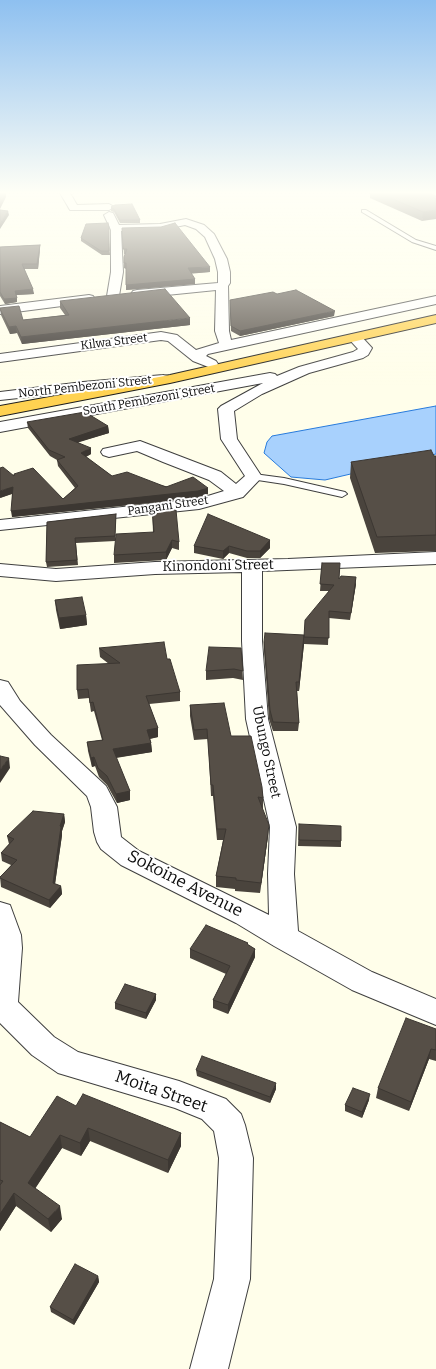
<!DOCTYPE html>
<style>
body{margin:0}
canvas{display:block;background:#fffeea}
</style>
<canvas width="436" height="1369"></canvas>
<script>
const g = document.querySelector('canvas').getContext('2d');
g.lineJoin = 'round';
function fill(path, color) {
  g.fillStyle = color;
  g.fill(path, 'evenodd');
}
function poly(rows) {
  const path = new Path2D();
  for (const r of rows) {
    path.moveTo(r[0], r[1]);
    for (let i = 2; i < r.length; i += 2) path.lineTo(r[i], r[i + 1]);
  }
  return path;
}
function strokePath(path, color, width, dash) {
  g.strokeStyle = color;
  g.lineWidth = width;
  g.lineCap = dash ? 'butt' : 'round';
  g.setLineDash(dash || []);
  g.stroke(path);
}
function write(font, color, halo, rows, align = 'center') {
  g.font = font + ' Bitter,serif';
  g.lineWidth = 4;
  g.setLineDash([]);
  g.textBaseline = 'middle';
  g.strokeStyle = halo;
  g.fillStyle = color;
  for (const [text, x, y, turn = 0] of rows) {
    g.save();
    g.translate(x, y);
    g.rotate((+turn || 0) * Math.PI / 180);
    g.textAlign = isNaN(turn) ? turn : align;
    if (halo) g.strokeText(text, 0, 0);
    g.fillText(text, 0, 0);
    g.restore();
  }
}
const water = poly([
 [436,406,436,454,325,480,291,477,264,453,267,442,272,436,436,406]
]);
fill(water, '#a8d1fd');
strokePath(water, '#287bdc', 1);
const service = poly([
 [362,210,366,210,416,240,436,246,436,250,412,242,362,212,362,210],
 [254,474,284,478,345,492,347,494,342,497,284,484,251,479,249,477,251,475,254,474]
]);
const minor = poly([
 [60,193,70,193,77,205,109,204,114,207,109,210,70,210,60,193],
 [109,212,113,213,119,225,160,224,186,219,204,225,214,234,227,259,230,272,230,283,228,286,229,331,231,340,436,296,436,304,208,354,206,356,216,361,218,364,216,367,211,368,193,361,168,341,161,340,0,362,0,354,161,332,177,335,196,350,219,343,215,331,216,290,137,298,133,297,131,294,133,291,137,290,218,283,218,272,215,259,205,237,196,229,185,225,161,230,121,231,123,272,119,296,117,299,113,300,109,299,107,296,111,272,111,230,104,215,109,212],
 [89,295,93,296,95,299,93,302,0,314,0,306,89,295],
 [355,334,360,335,372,348,368,355,363,358,309,373,262,394,234,411,237,439,262,477,243,497,199,509,0,530,0,520,198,499,224,491,209,480,163,462,137,451,109,457,103,455,101,452,103,449,140,441,221,472,236,484,245,476,221,439,218,409,221,406,263,383,0,432,0,422,270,373,275,374,277,376,299,367,353,352,358,349,348,338,350,335,355,334],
 [163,375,168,376,170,379,168,382,0,400,0,392,83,382,163,375],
 [436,552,436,564,262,571,262,641,268,719,296,827,294,874,298,931,372,972,436,999,436,1025,352,990,274,946,236,923,121,865,101,849,97,842,94,832,91,807,87,796,35,745,0,705,0,680,8,682,20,701,51,735,106,786,117,807,121,837,139,851,269,915,268,874,270,827,246,719,242,641,242,572,155,574,56,581,0,576,0,564,56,569,155,562,288,559,436,552],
 [0,902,10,905,21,935,22,948,18,1002,54,1037,78,1052,179,1081,226,1099,241,1114,245,1125,253,1158,250,1279,228,1369,190,1369,214,1279,219,1158,214,1131,202,1119,175,1108,58,1073,32,1055,0,1023,0,902]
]);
const trunk = poly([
 [436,315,436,323,170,383,0,416,0,406,170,375,436,315]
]);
strokePath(service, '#3f3f3f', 2);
strokePath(minor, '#3f3f3f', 2);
strokePath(trunk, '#1d1d1d', 2);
fill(service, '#fff');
fill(minor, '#fff');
fill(trunk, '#ffd251');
fill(poly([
 [370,193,430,193,422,221,370,198],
 [111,207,140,220,140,223,120,223,114,212,111,211],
 [108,223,110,255,102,255,81,241,81,238],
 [122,228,210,272,191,273,195,284,126,290,126,269,124,268,124,257,125,254,124,254],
 [40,245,40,249,38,269,24,269,34,294,16,295,17,302,5,304,0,296,0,247],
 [277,294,334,316,240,336,231,331,230,300],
 [60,301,190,325,22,344,17,333,10,334,1,315,0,309,23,320,65,315,60,308],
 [27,422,108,426,109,433,78,442,91,454,86,457,112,476,208,494,198,498,12,517,12,494,0,498,14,476,63,499,75,488,58,466,57,460,50,456,28,428],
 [434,456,436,456,436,551,375,553,350,478,351,462],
 [152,508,179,542,179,550,172,548,166,560,114,563,114,555,153,532],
 [116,514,115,541,76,543,78,565,47,567,46,562,47,522],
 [270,540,270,548,260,558,247,558,229,553,223,559,194,553,194,546],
 [322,563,339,579,356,584,350,620,329,618,328,645,304,644,299,691,297,691,299,723,298,731,273,731,269,719,264,650,264,642,304,635,329,591,320,591],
 [55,600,86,615,87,625,60,629,56,610],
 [99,648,167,659,180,692,180,701,149,704,158,728,158,737,150,739,151,743,152,752,116,758,130,791,130,800,117,803,107,785,99,777,95,766,92,767,88,751,87,742,102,740,94,711,91,712,89,698,78,699,77,690,109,664,100,657],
 [241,648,243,680,233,678,206,680,206,671],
 [190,705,231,736,263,798,263,808,262,808,268,836,260,893,235,891,235,889,216,887,216,876,223,840,217,840,213,796,211,796,208,739,194,740,190,716],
 [64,814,65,822,62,831,62,835,55,884,61,886,62,894,50,908,1,887,0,877,11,865,2,861,1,853,9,844,7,836],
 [299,824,341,841,341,847,298,846],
 [248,945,255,949,255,957,228,1014,213,1008,213,1000,226,974,190,958,190,949],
 [156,994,156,1000,146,1019,115,1009,115,1003],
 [436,1029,436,1061,429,1059,409,1111,376,1098,378,1088],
 [196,1070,276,1089,270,1103,197,1076],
 [369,1100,362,1118,345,1111,345,1105],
 [76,1106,181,1133,181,1146,168,1173,90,1141,81,1156,62,1148,35,1188,62,1219,51,1232,16,1206,0,1231,0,1122,30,1137],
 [98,1276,99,1282,74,1325,51,1312,50,1307]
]), '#4a443d');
fill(poly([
 [6,193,6,197,0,209,0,204],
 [436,210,436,219,422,221,423,212],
 [8,211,9,215,0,229,0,224],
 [40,245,40,249,38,269,37,264],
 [210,267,210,272,188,274,188,268],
 [195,279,195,284,126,290,126,285],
 [33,289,34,294,15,295,15,291],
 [17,298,17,302,5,304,4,299],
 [335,311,334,316,240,336,240,331],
 [190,318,190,325,22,344,21,337],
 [16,326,17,333,10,334,9,327],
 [108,426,109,433,70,445,69,439],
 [91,448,91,454,81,459,81,453],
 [13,487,14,493,0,498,0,491],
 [208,488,208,494,198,498,12,517,11,511],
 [172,540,172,548,166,560,166,552],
 [270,540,270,548,260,558,260,551],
 [229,546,229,553,223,559,223,551],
 [356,577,356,584,350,620,351,613],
 [86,615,87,625,60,629,59,618],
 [304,635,304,644,299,691,299,682],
 [158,728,158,737,148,739,147,730],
 [151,743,152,752,113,758,113,749],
 [94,757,95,766,92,767,91,758],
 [9,758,10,768,0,783,0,770],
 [130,791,130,800,117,803,116,794],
 [64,814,65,822,62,831,62,835,54,891,53,883,60,826],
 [269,825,268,836,260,893,261,883],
 [61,886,62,894,50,908,49,900],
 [255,949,255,957,228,1014,228,1005],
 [156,994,156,1000,146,1019,146,1013],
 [431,1049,429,1059,409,1111,411,1102],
 [276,1083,276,1089,270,1103,270,1097],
 [370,1094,369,1100,362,1118,362,1112],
 [88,1128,90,1141,81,1156,80,1143],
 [181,1133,181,1146,168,1173,168,1160],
 [60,1135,62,1148,31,1195,28,1183],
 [14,1193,16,1206,0,1231,0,1214],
 [60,1206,62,1219,51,1232,48,1219],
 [98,1276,99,1282,74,1325,73,1320]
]), '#3c3732');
const building = poly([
 [0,193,6,193,0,204,0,193],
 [379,193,430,193,436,196,435,198,436,198,436,210,423,212,379,193],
 [132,204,140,220,120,220,114,209,111,207,115,205,132,204],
 [0,210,8,211,0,224,0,210],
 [108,223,109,227,109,251,101,251,81,238,86,224,108,223],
 [175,223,210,267,188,268,195,279,126,285,126,263,124,263,124,257,127,249,123,249,122,228,161,227,175,223],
 [40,245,37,264,22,264,33,289,15,291,17,298,4,299,0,292,0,247,40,245],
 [165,289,190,318,21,337,16,326,9,327,0,309,0,308,19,306,23,320,69,315,60,301,165,289],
 [296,290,335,311,240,331,231,326,230,300,273,292,277,294,296,290],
 [85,412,108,426,69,439,91,448,81,453,112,476,127,472,166,487,193,477,208,488,198,491,11,511,13,487,0,491,0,468,3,467,14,476,14,474,33,468,63,499,78,486,57,460,65,457,49,450,27,422,85,412],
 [431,450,434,456,436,456,436,535,377,537,351,462,431,450],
 [152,508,176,510,179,542,172,540,166,552,114,555,116,534,154,532,152,508],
 [116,514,115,536,75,538,77,560,46,562,47,522,116,514],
 [208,514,270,540,260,551,247,551,229,546,223,551,194,546,208,514],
 [322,563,340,563,339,579,341,576,356,577,351,613,329,611,329,638,304,637,305,620,334,585,320,584,322,563],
 [82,597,86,615,59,618,55,600,82,597],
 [265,633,304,635,299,682,296,682,299,723,273,722,270,710,264,642,265,633],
 [164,642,167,659,170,659,180,692,146,696,158,728,147,730,151,743,113,749,130,791,116,794,107,776,98,768,94,757,91,758,87,742,103,740,93,702,90,703,88,689,77,690,77,665,120,663,99,648,164,642],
 [209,647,241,648,243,671,234,669,206,671,209,647],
 [224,703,231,736,251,736,262,787,263,798,258,797,269,825,261,883,236,880,236,878,216,876,226,829,217,829,213,785,211,785,207,729,194,730,190,705,224,703],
 [0,756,9,758,0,770,0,756],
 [33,811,64,814,60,826,61,827,53,883,61,886,49,900,0,878,0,877,17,860,1,853,14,839,7,836,33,811],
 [299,824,341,826,341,841,299,840,299,824],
 [206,925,248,943,247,944,255,949,228,1005,213,1000,230,966,190,949,206,925],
 [125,984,156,994,146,1013,115,1003,125,984],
 [406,1018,436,1029,436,1050,431,1049,411,1102,378,1088,406,1018],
 [202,1056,276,1083,270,1097,196,1070,202,1056],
 [353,1088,370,1094,362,1112,345,1105,353,1088],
 [83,1094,181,1133,168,1160,88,1128,80,1143,60,1135,28,1183,60,1206,48,1219,14,1193,0,1214,0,1185,3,1181,0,1180,0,1122,30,1137,57,1096,76,1106,83,1094],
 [75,1264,98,1276,73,1320,50,1307,75,1264]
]);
fill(building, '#564f47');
strokePath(building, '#3c3732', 1);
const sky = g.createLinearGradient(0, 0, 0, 385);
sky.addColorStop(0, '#8ec0f0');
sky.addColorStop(0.5, '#fffff6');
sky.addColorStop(1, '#fffff600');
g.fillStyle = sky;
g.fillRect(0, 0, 436, 385);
write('12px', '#0c0c0c', '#fff', [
 ["Kilwa Street",114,342,-7],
 ["North Pembezoni Street",85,387,-6],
 ["South Pembezoni Street",149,400,-10],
 ["Pangani Street",168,506,-8]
]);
write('14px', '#0c0c0c', '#fff', [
 ["Kinondoni Street",218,566,-1],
 ["Ubungo Street",266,752,78]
]);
write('17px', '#0c0c0c', '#fff', [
 ["Sokoine Avenue",185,884,27],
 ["Moita Street",161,1092,19]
]);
</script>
